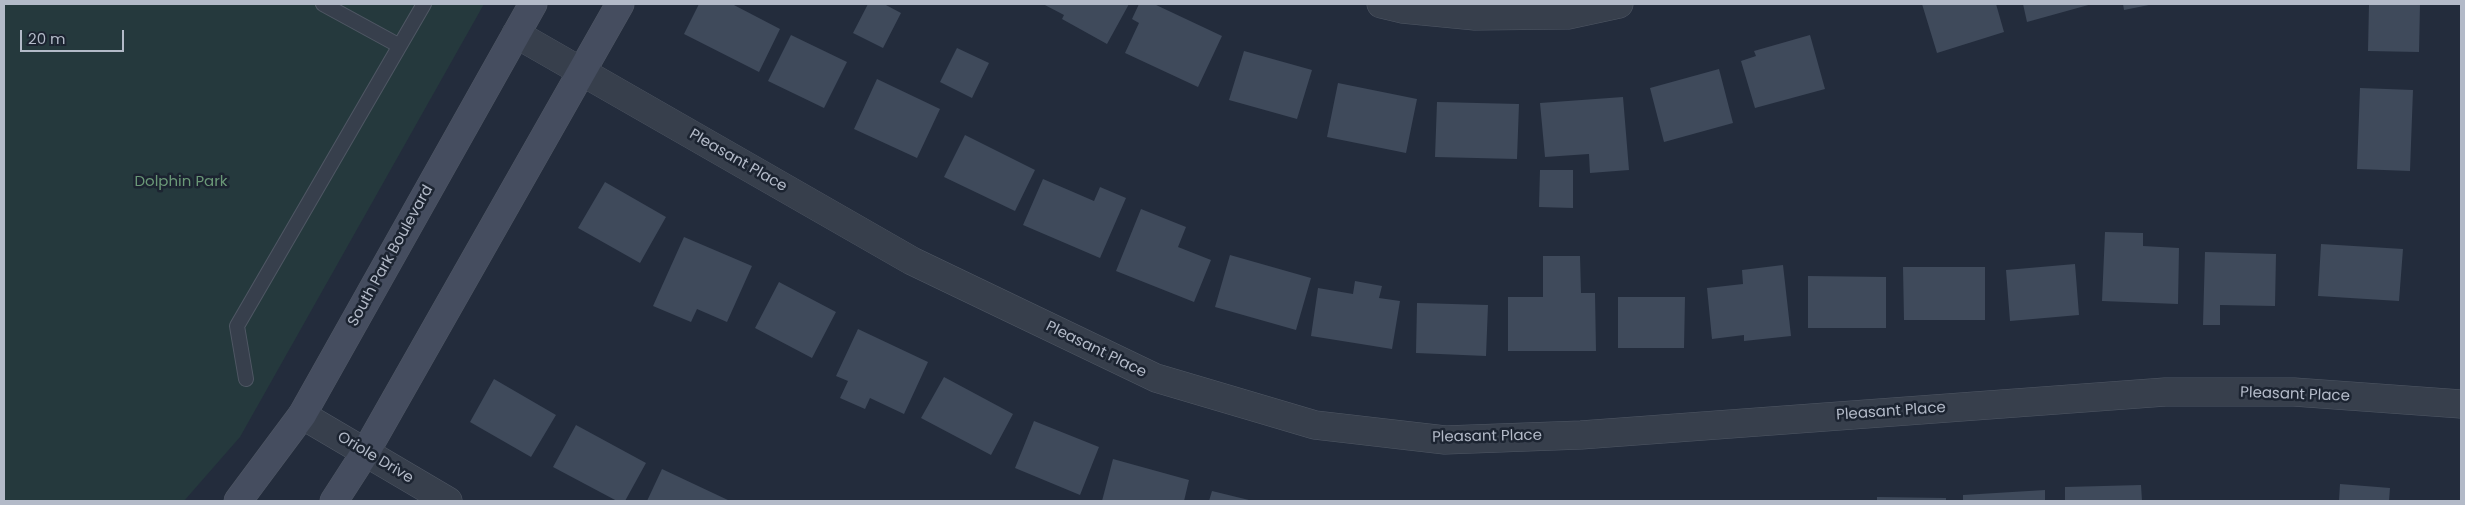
<!DOCTYPE html>
<style>
body{margin:0}
#map{position:relative;width:2465px;height:505px;overflow:hidden;background:#232c3c;font-family:Poppins,sans-serif}
canvas{display:block}
.frame{position:absolute;inset:0;border:5px solid #b3bac8;pointer-events:none}
.scale{position:absolute;left:20px;top:30px;width:104px;height:22px;box-sizing:border-box;border:2px solid #b3bac8;border-top:0;padding-left:6px;font-size:15px;line-height:18px;white-space:nowrap;color:#b3bac8;-webkit-text-stroke:4px #1c2431;paint-order:stroke}
</style>
<div id="map">
<canvas width="2465" height="505"></canvas>
<div class="frame"></div>
<div class="scale">20 m</div>
</div>
<script>
const g = document.querySelector('canvas').getContext('2d');
g.lineJoin = 'round';
function fill(path, color) {
  g.fillStyle = color;
  g.fill(path, 'evenodd');
}
function poly(rows) {
  const path = new Path2D();
  for (const r of rows) {
    path.moveTo(r[0], r[1]);
    for (let i = 2; i < r.length; i += 2) path.lineTo(r[i], r[i + 1]);
  }
  return path;
}
function strokePath(path, color, width, dash) {
  g.strokeStyle = color;
  g.lineWidth = width;
  g.lineCap = dash ? 'butt' : 'round';
  g.setLineDash(dash || []);
  g.stroke(path);
}
function write(font, color, halo, rows, align = 'center') {
  g.font = font + ' Poppins,sans-serif';
  g.lineWidth = 5;
  g.setLineDash([]);
  g.textBaseline = 'middle';
  g.strokeStyle = halo;
  g.fillStyle = color;
  for (const [text, x, y, turn = 0] of rows) {
    g.save();
    g.translate(x, y);
    g.rotate((+turn || 0) * Math.PI / 180);
    g.textAlign = isNaN(turn) ? turn : align;
    if (halo) g.strokeText(text, 0, 0);
    g.fillText(text, 0, 0);
    g.restore();
  }
}
fill(poly([
 [4,4,484,4,240,437,184,501,4,501]
]), '#25393d');
fill(poly([
 [699,4,732,4,780,29,759,72,684,34],
 [868,4,884,4,901,13,883,48,853,33],
 [1043,4,1129,4,1107,44,1062,19,1064,15],
 [1139,4,1154,4,1222,36,1198,87,1125,53,1139,23,1132,19],
 [1922,4,1996,4,2004,32,1937,53],
 [2023,4,2092,4,2027,22],
 [2123,4,2149,4,2149,5,2124,10],
 [2369,4,2420,4,2419,52,2368,51],
 [791,35,847,62,824,108,768,81],
 [1810,35,1825,89,1755,108,1741,61,1756,56,1754,51],
 [957,48,989,63,972,98,940,82],
 [1244,51,1312,70,1297,119,1229,100],
 [1719,69,1733,123,1664,142,1650,88],
 [877,79,940,109,917,158,854,129],
 [1338,83,1417,99,1406,153,1327,137],
 [2360,88,2413,90,2410,171,2357,169],
 [1623,97,1629,170,1590,173,1589,154,1545,157,1540,103],
 [1437,102,1519,104,1517,159,1435,157],
 [965,135,1035,170,1015,211,944,177],
 [1540,170,1573,170,1573,208,1539,207],
 [1043,179,1094,201,1100,187,1126,198,1100,258,1023,225],
 [605,182,666,217,640,263,578,228],
 [1141,209,1186,227,1178,247,1211,260,1194,302,1116,271],
 [2105,232,2143,233,2143,246,2179,248,2178,304,2102,301],
 [684,237,752,266,727,322,697,309,691,322,653,306],
 [2321,244,2403,249,2399,301,2318,296],
 [2205,252,2276,254,2275,306,2220,305,2220,325,2203,325],
 [1230,255,1311,278,1296,330,1215,307],
 [1543,256,1580,256,1581,293,1595,293,1596,351,1508,351,1508,297,1543,297],
 [2075,264,2079,315,2010,321,2006,270],
 [1783,265,1791,336,1744,341,1744,335,1712,339,1707,288,1743,284,1742,270],
 [1903,267,1985,267,1985,320,1904,320],
 [1808,276,1886,277,1886,328,1808,328],
 [1355,281,1382,286,1379,298,1400,301,1392,349,1311,336,1318,288,1353,294],
 [779,282,836,312,812,358,755,328],
 [1618,297,1685,297,1684,348,1618,348],
 [1417,303,1488,305,1486,356,1416,353],
 [858,329,928,362,904,414,870,398,865,409,840,398,848,381,836,376],
 [944,377,1013,414,991,455,921,418],
 [494,379,556,415,531,457,470,422],
 [1034,421,1099,447,1080,495,1015,468],
 [576,425,646,463,625,501,617,501,553,467],
 [1113,459,1189,480,1184,501,1102,501],
 [662,469,730,501,647,501],
 [2340,484,2390,488,2389,501,2339,501],
 [2141,485,2142,501,2065,501,2065,487],
 [2045,490,2045,501,1963,501,1963,495],
 [1212,491,1253,501,1209,501],
 [1877,497,1946,498,1946,501,1877,501]
]), '#3f4a5b');
const lane = poly([
 [323,4,398,45],
 [246,379,237,326,424,4]
]);
const street = poly([
 [1381,4,1402,9,1475,16,1568,15,1619,4],
 [516,34,912,261,1156,378,1315,425,1445,440,1581,435,2165,392,2294,392,2461,404],
 [302,415,448,501]
]);
const secondary = poly([
 [238,501,302,415,533,4],
 [334,501,365,453,620,4]
]);
strokePath(lane, '#4f5764', 16);
strokePath(street, '#4f5764', 29);
strokePath(secondary, '#4f5764', 29);
strokePath(lane, '#373f4c', 14);
strokePath(street, '#373f4c', 28);
strokePath(secondary, '#454d5f', 28);
write('15px', '#b3bac8', '#1c2431', [
 ["Pleasant Place",738,161,30],
 ["South Park Boulevard",391,256,-61],
 ["Pleasant Place",1096,350,26],
 ["Pleasant Place",2295,395,2],
 ["Pleasant Place",1891,412,-4],
 ["Pleasant Place",1487,437,-1],
 ["Oriole Drive",375,458,31]
]);
write('15px', '#6a9877', '#1c2431', [
 ["Dolphin Park",181,182]
]);
</script>
